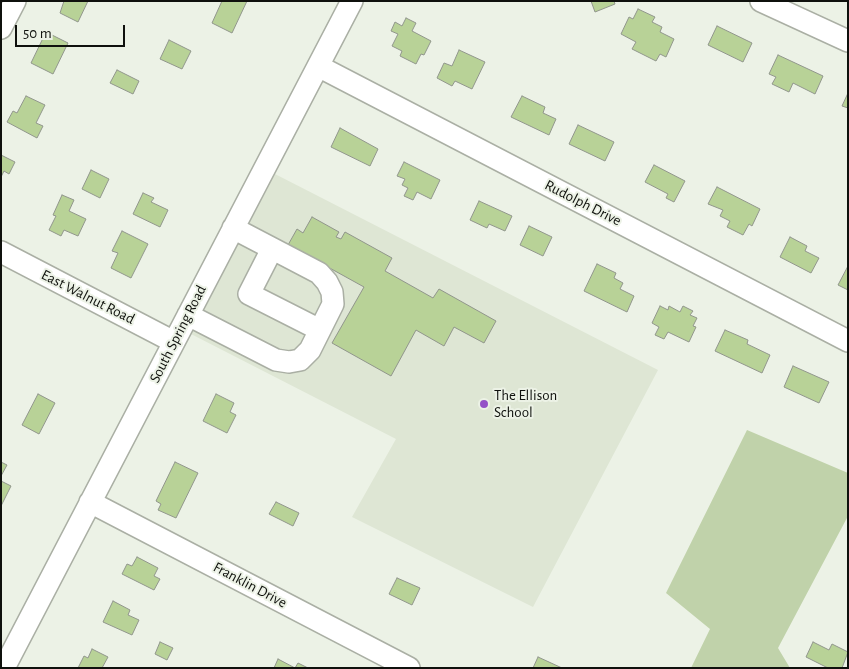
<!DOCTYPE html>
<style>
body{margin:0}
#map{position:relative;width:849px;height:669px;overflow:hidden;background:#ecf2e6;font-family:"Alegreya Sans",sans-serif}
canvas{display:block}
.frame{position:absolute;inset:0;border:2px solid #0f110d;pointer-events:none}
.scale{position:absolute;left:15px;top:25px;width:110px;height:22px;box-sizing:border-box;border:2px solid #0f110d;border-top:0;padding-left:6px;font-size:15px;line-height:18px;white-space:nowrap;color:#0f110d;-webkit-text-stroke:4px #ecf2e6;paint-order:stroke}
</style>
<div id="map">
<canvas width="849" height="669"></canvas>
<div class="frame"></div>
<div class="scale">50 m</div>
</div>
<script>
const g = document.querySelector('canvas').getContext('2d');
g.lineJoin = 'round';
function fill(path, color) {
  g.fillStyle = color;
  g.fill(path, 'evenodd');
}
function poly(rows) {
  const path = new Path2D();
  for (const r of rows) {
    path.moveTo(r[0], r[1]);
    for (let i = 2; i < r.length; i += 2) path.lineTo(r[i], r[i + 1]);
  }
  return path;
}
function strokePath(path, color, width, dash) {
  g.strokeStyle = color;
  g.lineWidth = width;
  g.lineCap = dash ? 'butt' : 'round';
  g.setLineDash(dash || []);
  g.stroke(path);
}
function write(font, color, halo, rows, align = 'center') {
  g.font = font + ' "Alegreya Sans",sans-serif';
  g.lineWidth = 4;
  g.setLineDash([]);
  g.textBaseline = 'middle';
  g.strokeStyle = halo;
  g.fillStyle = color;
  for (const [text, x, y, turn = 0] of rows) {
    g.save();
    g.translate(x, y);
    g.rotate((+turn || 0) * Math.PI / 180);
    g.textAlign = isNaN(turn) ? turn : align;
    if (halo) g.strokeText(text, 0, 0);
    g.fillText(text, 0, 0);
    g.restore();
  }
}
fill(poly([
 [275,174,658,370,533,607,352,517,396,439,191,334]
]), '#dee6d4');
fill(poly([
 [747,430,848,473,848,516,778,648,790,668,691,668,710,629,666,593]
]), '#c0d2aa');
const building = poly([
 [64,1,88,1,78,22,60,13,64,1],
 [222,1,247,1,232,33,212,23,222,1],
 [591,1,614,1,615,4,595,12,591,1],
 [638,9,655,17,652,22,662,27,660,32,674,39,666,57,660,54,656,61,632,49,636,42,621,34,629,17,633,19,638,9],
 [406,18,416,23,412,31,431,41,424,55,421,54,416,64,400,56,402,51,392,46,398,34,391,31,395,22,402,26,406,18],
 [717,26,752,43,743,62,708,45,717,26],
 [46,32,68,43,53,74,31,63,46,32],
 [169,40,191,51,182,69,160,59,169,40],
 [459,50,485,62,472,89,455,81,452,86,437,78,444,63,452,66,459,50],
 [778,55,823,76,815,94,793,83,789,92,772,84,776,77,769,74,778,55],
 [117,70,139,81,133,94,110,83,117,70],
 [848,93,848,108,842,106,848,93],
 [26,96,45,105,36,123,43,126,37,138,7,122,13,111,17,113,26,96],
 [522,96,545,107,543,113,556,119,549,135,511,117,522,96],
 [578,125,614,142,605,161,569,144,578,125],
 [340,128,378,149,370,166,331,147,340,128],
 [1,155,15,162,9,174,4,171,1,177,1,155],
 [404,162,440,180,431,199,417,192,413,200,404,196,408,188,402,185,405,179,397,176,404,162],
 [654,165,685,181,674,202,666,198,668,194,645,182,654,165],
 [91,170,109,179,100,198,82,189,91,170],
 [717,187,760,209,752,226,749,224,743,235,727,227,730,221,720,216,723,210,708,204,717,187],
 [143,193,154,198,151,202,168,210,160,227,133,214,143,193],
 [62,195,74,200,69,211,86,219,78,236,64,230,61,236,49,230,56,216,53,215,62,195],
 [479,201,512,216,505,231,489,224,487,228,470,220,479,201],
 [312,217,339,232,336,237,341,239,345,232,392,258,385,271,433,298,439,289,496,321,484,343,454,327,444,346,416,330,391,376,332,343,364,287,288,245,297,229,303,233,312,217],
 [529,226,552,237,543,256,520,245,529,226],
 [122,231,148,244,131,278,111,268,118,253,112,251,122,231],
 [790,237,807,246,805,251,819,258,811,273,780,257,790,237],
 [597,264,616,273,614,278,623,283,620,289,634,296,627,312,584,291,597,264],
 [848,266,848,290,838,285,848,266],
 [660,306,668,310,669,306,680,312,683,306,693,311,690,315,697,318,693,326,696,327,689,342,668,332,664,339,655,335,659,327,652,323,660,306],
 [725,330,748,340,747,344,770,355,762,373,715,351,725,330],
 [793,366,829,382,819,403,784,387,793,366],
 [38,394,55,403,39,434,22,425,38,394],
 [216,394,234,403,230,412,236,415,227,433,203,421,216,394],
 [1,462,7,465,1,476,1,462],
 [175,462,198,473,176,518,158,510,161,504,156,501,175,462],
 [1,481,11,486,1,506,1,481],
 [276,502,299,513,293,526,269,514,276,502],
 [137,557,158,568,154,576,160,579,154,590,122,574,127,564,132,566,137,557],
 [397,578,420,588,412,605,389,594,397,578],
 [113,601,130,610,128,615,139,620,132,635,103,622,113,601],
 [160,642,173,648,167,660,155,654,160,642],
 [813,642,829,650,832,644,848,652,842,668,828,668,806,657,813,642],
 [92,649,108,657,102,668,78,668,84,656,88,658,92,649],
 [538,657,562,668,533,668,538,657],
 [278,659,295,668,298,663,308,668,274,668,278,659]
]);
fill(building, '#b8d297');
strokePath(building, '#91968c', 1);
const minor = poly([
 [761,1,848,41],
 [1,28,15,1],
 [318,66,848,341],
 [272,249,249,294,320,330],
 [1,252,174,342],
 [188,315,276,360,289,362,300,360,310,350,333,304,332,292,327,282,319,273,233,228],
 [90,502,409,668],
 [4,668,352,1]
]);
strokePath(minor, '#aaafa4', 24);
strokePath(minor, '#fff', 21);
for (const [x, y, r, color] of [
 [484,404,5,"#9452c7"]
]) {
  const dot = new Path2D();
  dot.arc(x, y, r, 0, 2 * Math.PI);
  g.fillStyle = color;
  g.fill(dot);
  strokePath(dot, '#ecf2e6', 2);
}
write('15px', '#0f110d', '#ecf2e6', [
 ["Rudolph Drive",583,203,27],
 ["East Walnut Road",88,297,27],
 ["South Spring Road",178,334,-63],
 ["Franklin Drive",250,585,28]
]);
write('15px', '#0f110d', '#ecf2e6', [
 ["The Ellison",494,395],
 ["School",494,412]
], 'left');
</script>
